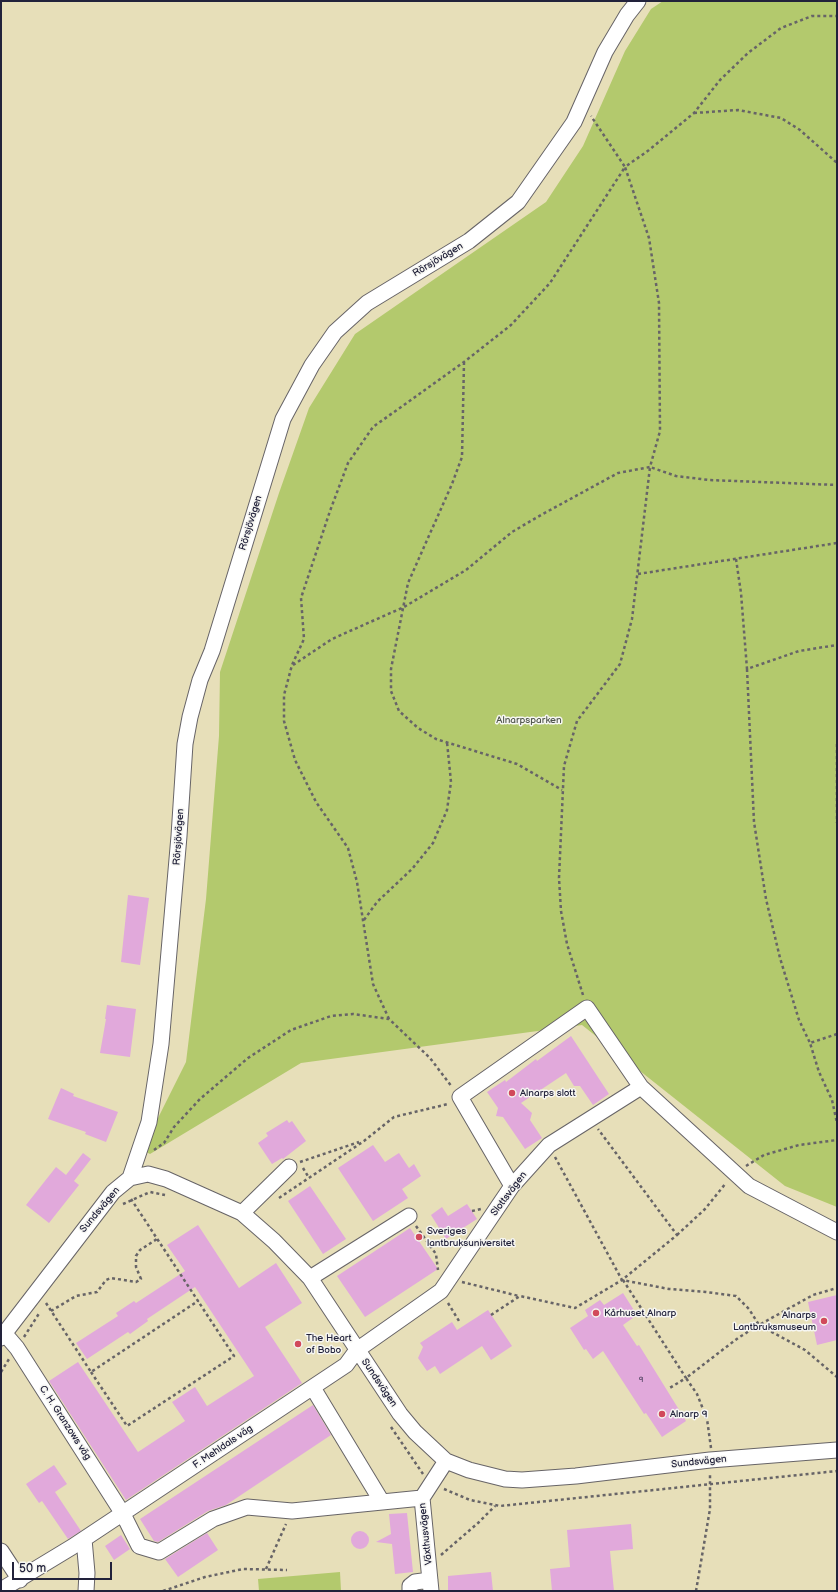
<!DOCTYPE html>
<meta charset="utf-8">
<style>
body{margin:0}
#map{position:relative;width:838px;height:1592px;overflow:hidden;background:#e7dfb9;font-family:"Balsamiq Sans",sans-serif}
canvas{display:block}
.frame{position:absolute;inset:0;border:2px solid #22223b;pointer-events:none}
.scale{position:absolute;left:12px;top:1562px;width:100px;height:18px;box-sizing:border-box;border:2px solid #22223b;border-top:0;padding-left:5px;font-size:12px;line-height:14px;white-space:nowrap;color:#22223b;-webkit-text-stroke:3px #f6f6f2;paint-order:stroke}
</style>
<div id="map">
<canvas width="838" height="1592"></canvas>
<div class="frame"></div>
<div class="scale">50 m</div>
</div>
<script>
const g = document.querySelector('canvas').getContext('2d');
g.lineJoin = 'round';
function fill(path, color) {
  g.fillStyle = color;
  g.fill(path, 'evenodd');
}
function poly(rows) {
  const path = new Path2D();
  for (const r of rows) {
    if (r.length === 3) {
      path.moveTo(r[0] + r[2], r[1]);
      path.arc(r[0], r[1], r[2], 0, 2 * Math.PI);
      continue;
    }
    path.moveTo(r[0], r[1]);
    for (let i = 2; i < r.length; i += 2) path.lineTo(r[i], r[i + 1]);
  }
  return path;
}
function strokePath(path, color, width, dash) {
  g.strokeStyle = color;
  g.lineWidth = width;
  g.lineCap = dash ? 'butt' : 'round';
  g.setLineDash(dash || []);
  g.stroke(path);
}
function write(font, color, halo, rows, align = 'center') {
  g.font = font + ' "Balsamiq Sans",sans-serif';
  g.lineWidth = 3;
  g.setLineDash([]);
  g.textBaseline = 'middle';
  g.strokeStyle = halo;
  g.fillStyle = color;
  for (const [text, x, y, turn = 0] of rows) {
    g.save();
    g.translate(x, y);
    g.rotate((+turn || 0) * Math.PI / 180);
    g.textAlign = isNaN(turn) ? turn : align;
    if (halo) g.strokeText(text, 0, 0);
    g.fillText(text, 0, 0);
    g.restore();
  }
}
fill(poly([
 [663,1,837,1,837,1207,785,1186,582,1025,301,1063,150,1154,142,1150,186,1062,206,899,219,736,220,672,279,493,309,408,355,334,546,202,583,146,625,51,651,9],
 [340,1572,341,1591,259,1591,258,1579]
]), '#b3c96d');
fill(poly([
 [128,895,149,898,140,965,121,962],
 [107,1005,136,1009,130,1057,100,1053,106,1019,105,1019],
 [571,1036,609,1094,593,1105,580,1086,574,1086,566,1073,521,1103,532,1113,530,1120,542,1138,525,1149,503,1117,496,1116,498,1108,487,1092,505,1080,506,1082,536,1059,537,1061],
 [61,1088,74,1094,73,1096,118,1112,106,1142,85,1134,86,1132,48,1119],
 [287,1120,289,1123,292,1121,306,1141,283,1159,282,1158,272,1164,258,1143,268,1136,266,1133],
 [373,1145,385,1162,399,1153,409,1168,414,1164,421,1176,402,1189,408,1198,373,1221,338,1168],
 [83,1153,91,1159,74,1181,79,1185,49,1223,26,1205,56,1167,66,1175],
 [310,1186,346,1239,323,1254,288,1201],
 [467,1204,477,1219,446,1239,431,1215,442,1207,448,1216],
 [198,1225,239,1288,276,1263,302,1303,265,1327,302,1383,126,1500,49,1381,78,1362,138,1452,185,1421,172,1402,195,1387,207,1406,254,1376,195,1287,147,1319,148,1321,130,1334,128,1332,87,1359,76,1343,118,1316,116,1313,134,1301,136,1303,185,1271,167,1245],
 [410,1228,438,1269,365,1317,337,1276],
 [623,1293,637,1315,623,1325,637,1346,639,1345,686,1421,662,1437,646,1413,644,1414,603,1351,593,1359,586,1349,584,1350,570,1328,588,1316,585,1310,600,1300,604,1305],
 [837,1295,837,1340,817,1345,808,1302],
 [488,1310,512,1346,491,1360,482,1346,440,1374,435,1366,427,1371,418,1358,423,1347,420,1343,452,1322,457,1330],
 [313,1405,331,1435,226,1505,208,1511,158,1542,154,1541,140,1519],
 [54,1465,67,1484,55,1492,81,1531,68,1539,42,1501,39,1503,26,1484],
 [407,1513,413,1572,395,1574,392,1544,376,1542,391,1534,389,1514],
 [631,1524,633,1549,610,1551,614,1591,552,1591,550,1569,570,1567,567,1530],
 [360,1540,9],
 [207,1533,218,1550,178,1577,165,1559],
 [121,1535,130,1549,114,1560,105,1546],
 [491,1572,493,1591,448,1591,448,1576]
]), '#e1a9db');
const minor = poly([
 [130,1178,149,1122,161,1044,179,836,185,744,190,717,200,680,212,651,283,419,312,365,335,332,367,303,469,241,518,202,574,122,605,52,627,15,638,1],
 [512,1186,460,1097,587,1008,641,1087,749,1186,837,1232],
 [242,1213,289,1167],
 [310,1278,409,1216],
 [5,1334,17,1348,123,1514,139,1546,159,1552,213,1519,247,1507,292,1511,422,1498],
 [1,1338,113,1192,130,1178,148,1174,166,1179,242,1213,274,1241,310,1278,400,1414,415,1432,446,1461,469,1470,505,1479,522,1480,576,1476,710,1460,837,1450],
 [313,1388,382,1502],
 [84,1539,87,1573,86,1591],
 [1,1551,20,1580],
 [1,1590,72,1547,346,1365,357,1350,441,1291,512,1186,549,1145,641,1087],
 [410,1591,410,1586,415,1582,430,1580],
 [431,1591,422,1498,446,1461]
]);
strokePath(minor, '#676467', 17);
strokePath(poly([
 [694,113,738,110,781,118,800,130,837,163],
 [464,362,462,457,452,484,408,583,391,669,391,691,399,711,418,728,436,739,517,764,562,790],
 [736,559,741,593,747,669,799,651,837,645],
 [638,574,837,543],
 [293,665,332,639,404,607,466,570,512,532,541,515,618,473,650,467,660,431,659,303,649,238,625,167,649,150,694,113,720,80,748,53,781,28,812,16,837,16],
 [747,669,754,822,766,899,780,958,799,1020,810,1043],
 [837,744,837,823],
 [364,920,377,902,412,869,433,843,447,810,451,782,447,742],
 [583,995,567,944,561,911,559,878,564,766,577,721,620,664,632,619,650,467,676,476,709,480,837,485],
 [389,1019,373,984,357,882,348,848,316,802,295,760,284,721,284,695,292,665,304,639,301,598,330,511,348,463,373,427,464,362,511,325,550,283,625,167,591,116],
 [837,1034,810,1043,819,1072,832,1100,837,1123],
 [154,1150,164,1143,174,1127,200,1099,248,1058,291,1030,331,1016,353,1014,389,1019,430,1058,452,1087],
 [555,1157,622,1280,677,1235,598,1129],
 [300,1162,359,1142],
 [746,1166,764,1155,799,1145,837,1140],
 [303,1168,309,1178],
 [279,1198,364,1141,394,1117,448,1104],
 [123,1204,150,1192,165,1195],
 [472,1211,481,1209],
 [416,1226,436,1254,438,1270],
 [677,1235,705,1209,726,1183],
 [623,1280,686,1378,668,1389],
 [462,1282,519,1296],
 [46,1303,91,1372,198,1301,131,1199],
 [448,1303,459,1321],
 [51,1311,76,1296,97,1292,106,1280,111,1278,136,1282,141,1279,136,1267,136,1256,140,1250,157,1239],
 [491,1315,520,1296,575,1308,622,1280,669,1289,706,1292,736,1296,749,1309,759,1325,805,1350,837,1377],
 [24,1337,40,1312],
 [1,1372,9,1359],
 [91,1372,127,1426,234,1356,198,1301],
 [391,1427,423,1474],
 [711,1448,707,1419,697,1394,686,1378,738,1338,759,1325,813,1295,837,1288],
 [444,1489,470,1500,500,1506,837,1471],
 [441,1555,478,1523,495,1506],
 [266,1569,286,1524],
 [163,1591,205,1577,243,1569,287,1570],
 [696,1591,710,1509,710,1473]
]), '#676467', 2.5, [3, 3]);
strokePath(minor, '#fff', 15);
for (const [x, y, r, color] of [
 [512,1093,4,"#d1495b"],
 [419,1237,4,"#d1495b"],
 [596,1313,4,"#d1495b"],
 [824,1321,4,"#d1495b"],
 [298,1344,4,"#d1495b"],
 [662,1414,4,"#d1495b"]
]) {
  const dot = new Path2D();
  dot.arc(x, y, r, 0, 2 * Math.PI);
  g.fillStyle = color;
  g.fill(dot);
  strokePath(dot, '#f6f6f2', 1.5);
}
write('8px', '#524463', null, [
 ["9",641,1380]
]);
write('10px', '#22223b', '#f6f6f2', [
 ["Rörsjövägen",438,260,-31],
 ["Rörsjövägen",251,523,-73],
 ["Rörsjövägen",179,837,-86],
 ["Slottsvägen",509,1194,-53],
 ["Sundsvägen",100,1210,-50],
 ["Sundsvägen",379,1383,56],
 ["C. H. Granzows väg",65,1423,57],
 ["F. Mehldals väg",223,1447,-34],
 ["Sundsvägen",699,1462,-6],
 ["Växthusvägen",426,1534,-96]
]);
write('10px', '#4e544a', '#f6f6f2', [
 ["Alnarpsparken",529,720]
]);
write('10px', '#22223b', '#f6f6f2', [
 ["Alnarps slott",520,1093],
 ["Sveriges",427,1231],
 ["lantbruksuniversitet",427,1243],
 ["Kårhuset Alnarp",604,1313],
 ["Alnarps",816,1315,"right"],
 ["Lantbruksmuseum",816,1327,"right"],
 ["The Heart",306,1338],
 ["of Bobo",306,1350],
 ["Alnarp 9",670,1414]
], 'left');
</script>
